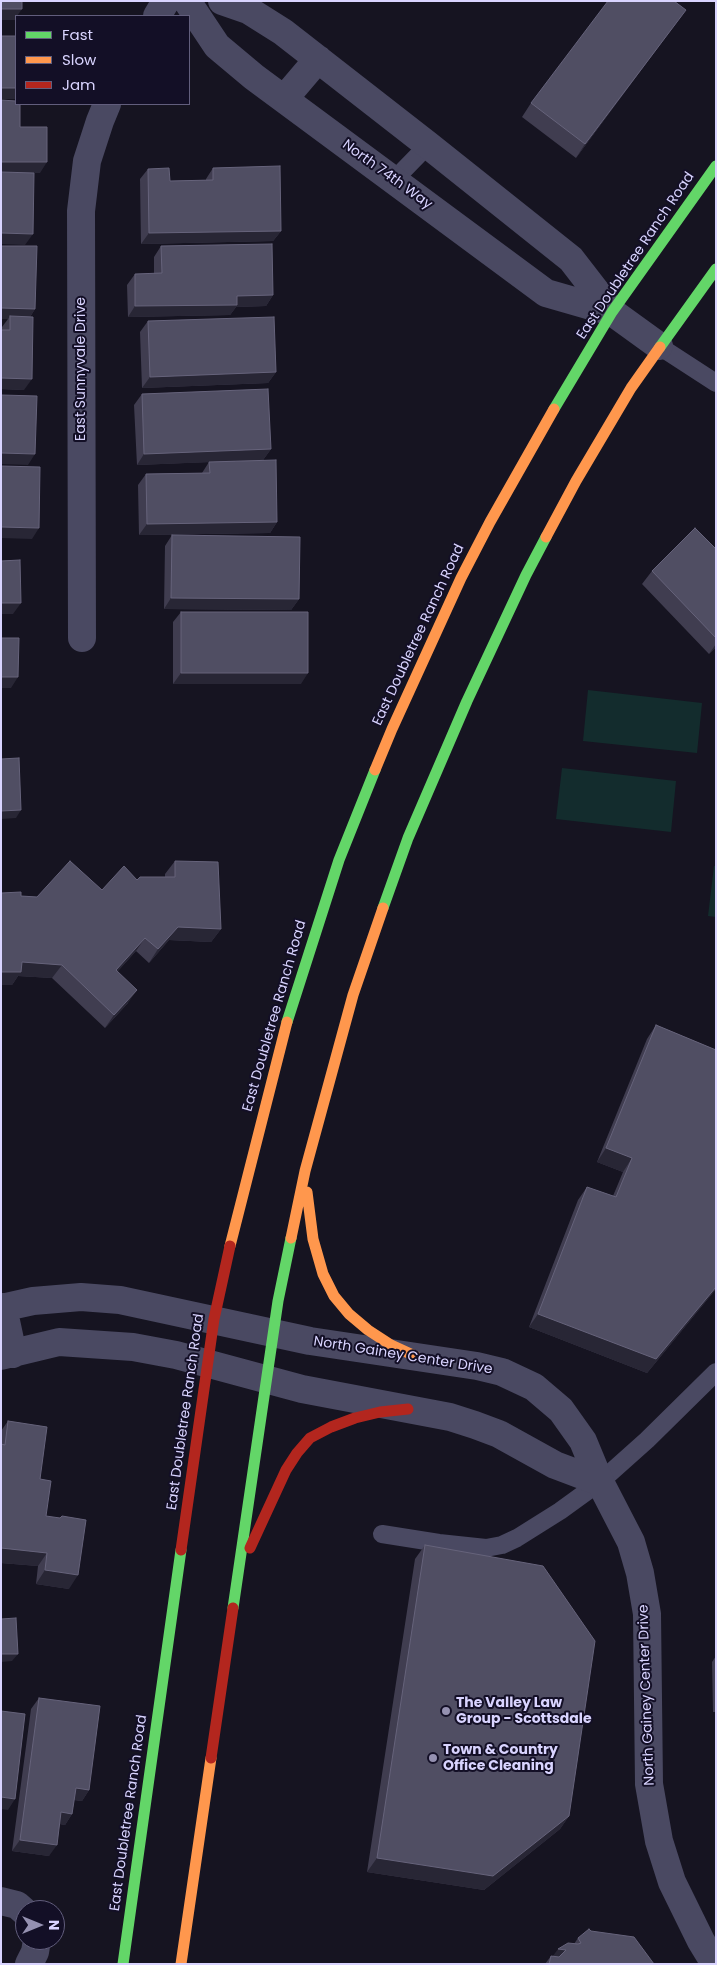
<!DOCTYPE html>
<style>
body{margin:0}
#map{position:relative;width:717px;height:1965px;overflow:hidden;background:#161421;font-family:Poppins,sans-serif}
canvas{display:block}
.frame{position:absolute;inset:0;border:2px solid #d9d4ff;pointer-events:none}
.legend{position:absolute;left:15px;top:15px;width:175px;height:90px;box-sizing:border-box;background:#130f26;border:1px solid #625e7d;margin:0;padding:6px 9px;list-style:none;font-size:15px;color:#d9d4ff}
.legend li{display:flex;align-items:center;gap:10px;height:25px}
.legend b{width:25px;border:1px solid #625e7d}
.north{position:absolute;left:15px;top:1900px;width:50px;height:50px;box-sizing:border-box;background:#130f26;border:1px solid #625e7d;border-radius:50%;rotate:90deg;font-size:14px;font-weight:700;line-height:20px;text-align:center;color:#d9d4ff}
.north::after{content:'';display:block;margin:auto;width:18px;height:22px;background:#9591b1;clip-path:polygon(50% 0,100% 100%,50% 72%,0 100%)}
</style>
<div id="map">
<canvas width="717" height="1965"></canvas>
<div class="frame"></div>
<ul class="legend">
<li><b style="height:6px;background:#63d668"></b>Fast</li>
<li><b style="height:6px;background:#ff974d"></b>Slow</li>
<li><b style="height:6px;background:#b3261e"></b>Jam</li>
</ul>
<div class="north">N</div>
</div>
<script>
const g = document.querySelector('canvas').getContext('2d');
g.lineJoin = 'round';
function fill(path, color) {
  g.fillStyle = color;
  g.fill(path, 'evenodd');
}
function poly(rows) {
  const path = new Path2D();
  for (const r of rows) {
    path.moveTo(r[0], r[1]);
    for (let i = 2; i < r.length; i += 2) path.lineTo(r[i], r[i + 1]);
  }
  return path;
}
function strokePath(path, color, width, dash) {
  g.strokeStyle = color;
  g.lineWidth = width;
  g.lineCap = dash ? 'butt' : 'round';
  g.setLineDash(dash || []);
  g.stroke(path);
}
function write(font, color, halo, rows, align = 'center') {
  g.font = font + ' Poppins,sans-serif';
  g.lineWidth = 4;
  g.setLineDash([]);
  g.textBaseline = 'middle';
  g.strokeStyle = halo;
  g.fillStyle = color;
  for (const [text, x, y, turn = 0] of rows) {
    g.save();
    g.translate(x, y);
    g.rotate((+turn || 0) * Math.PI / 180);
    g.textAlign = isNaN(turn) ? turn : align;
    if (halo) g.strokeText(text, 0, 0);
    g.fillText(text, 0, 0);
    g.restore();
  }
}
fill(poly([
 [588,690,702,703,697,753,583,741],
 [562,768,676,781,671,832,556,819],
 [714,866,716,866,716,917,708,916]
]), '#132c2d');
strokePath(poly([
 [394,180,428,145],
 [659,346,716,383],
 [382,1534,439,1543,486,1548,502,1545,517,1538,560,1511,600,1482,647,1440,716,1372]
]), '#4a4962', 18);
strokePath(poly([
 [187,1,217,46,254,77,546,293,612,312],
 [222,1,248,10,283,32,428,145,571,259,612,312,659,346],
 [157,16,166,1],
 [284,99,318,59],
 [82,638,81,211,87,161,100,121,107,104],
 [3,1307,13,1354],
 [1,1308,33,1301,81,1297,120,1300,310,1341,477,1366,502,1372,534,1387,561,1410,583,1441,600,1482,631,1542,640,1573,647,1614,649,1784,659,1841,672,1882,701,1941,715,1964],
 [1,1356,59,1342,133,1347,176,1355,302,1389,450,1417,475,1425,499,1434,555,1465,600,1482],
 [1,1901,17,1905,25,1912],
 [29,1964,35,1952,37,1940]
]), '#4a4962', 28);
strokePath(poly([
 [660,347,716,269],
 [554,409,612,312,716,166],
 [383,908,408,838,467,701,526,575,546,537],
 [287,1022,339,860,375,770],
 [233,1608,278,1301,291,1238],
 [123,1964,181,1550]
]), '#63d668', 11);
strokePath(poly([
 [546,537,576,481,631,388,660,347],
 [375,770,392,729,461,578,490,522,554,409],
 [307,1192,313,1239,323,1274,334,1296,349,1314,368,1330,391,1345,415,1356],
 [291,1238,305,1171,353,995,383,908],
 [230,1246,287,1022],
 [181,1964,211,1758]
]), '#ff974d', 11);
strokePath(poly([
 [250,1548,286,1470,297,1453,310,1438,331,1427,355,1418,380,1412,408,1409],
 [181,1550,214,1319,230,1246],
 [211,1758,233,1608]
]), '#b3261e', 11);
fill(poly([
 [676,23,576,158,522,117,531,103],
 [213,168,281,231,273,241,141,244,140,179,148,169,170,181,206,180,206,179],
 [1,246,35,309,30,317,24,390,1,389,1,330,2,330,2,327,8,319,1,319],
 [161,246,273,295,266,306,236,307,230,315,128,317,127,285,135,274,154,274,154,257],
 [148,321,276,372,268,383,142,388,140,332],
 [142,394,271,449,263,460,235,461,277,522,270,533,139,535,138,485,146,474,202,473,209,462,137,465,134,405],
 [172,535,299,599,291,610,164,609,165,546],
 [716,549,716,647,709,654,642,584,652,571],
 [181,612,301,684,173,684,173,622],
 [175,861,221,929,211,942,169,940,149,963,136,951,117,972,128,1003,105,1028,52,978,18,976,12,985,21,896,37,897,102,890,137,880,165,877,165,874],
 [656,1025,716,1050,716,1289,647,1373,529,1327,578,1200,587,1187,613,1196,623,1172,597,1162,647,1039],
 [8,1421,40,1479,46,1516,69,1589,36,1584,38,1566,1,1563,1,1431],
 [425,1545,569,1816,560,1829,484,1890,367,1872,415,1559],
 [716,1656,716,1712,713,1712,712,1662],
 [39,1698,89,1790,82,1801,74,1800,72,1814,65,1825,60,1824,49,1856,12,1851,31,1709],
 [591,1931,654,1964,545,1964,551,1956,553,1956,574,1944,578,1938]
]), '#403d50');
fill(poly([
 [1,9,22,9,17,16,16,16,15,20,1,20],
 [686,10,676,23,576,158,585,144],
 [1,88,16,88,16,99,1,99],
 [1,162,47,162,40,173,1,173],
 [281,231,273,241,141,244,149,233],
 [1,233,33,234,25,245,1,244],
 [273,295,266,306,236,307,230,315,128,317,135,306,237,296],
 [1,308,35,309,28,320,10,316,8,319,1,319],
 [276,372,268,383,142,388,150,377],
 [1,378,32,379,24,390,1,389],
 [271,449,263,460,137,465,144,454],
 [1,453,35,454,28,465,1,464],
 [277,522,270,533,139,535,147,524],
 [1,527,39,528,32,539,1,538],
 [171,598,299,599,291,610,164,609],
 [1,603,21,603,13,614,1,614],
 [716,644,716,647,709,654],
 [181,673,308,673,301,684,173,684],
 [1,677,18,677,11,688,1,688],
 [21,810,16,818,1,819,1,811],
 [178,927,221,929,211,942,169,940,149,963,158,949],
 [145,938,136,951,106,984,116,970],
 [22,962,62,965,52,978,18,976,12,985,1,985,1,972],
 [137,990,128,1003,105,1028,114,1015],
 [606,1148,632,1158,623,1172,597,1162],
 [716,1287,716,1289,647,1373,529,1327,538,1314],
 [1,1548,47,1553,38,1566,1,1563],
 [45,1570,78,1575,69,1589,36,1584],
 [1,1654,18,1654,12,1661,1,1662],
 [76,1788,89,1790,82,1801,68,1799],
 [1,1797,15,1799,8,1810,1,1809],
 [61,1812,72,1814,65,1825,53,1823],
 [569,1816,560,1829,484,1890,367,1872,377,1858],
 [20,1840,57,1845,49,1856,12,1851],
 [558,1949,566,1950,557,1963,550,1960]
]), '#282635');
const building = poly([
 [1,1,22,1,22,9,1,9,1,1],
 [608,1,674,1,686,10,585,144,531,103,608,1],
 [1,36,16,36,16,88,1,88,1,36],
 [1,100,16,101,16,104,20,104,20,127,47,127,47,162,1,162,1,100],
 [280,166,281,231,149,233,148,169,169,168,170,181,213,180,213,168,280,166],
 [1,172,34,173,33,234,1,233,1,172],
 [272,244,273,295,237,296,237,305,135,306,135,274,162,273,161,246,272,244],
 [1,246,37,246,35,309,1,308,1,246],
 [10,316,33,317,32,379,1,378,1,330,10,330,10,316],
 [274,317,276,372,150,377,148,321,274,317],
 [268,389,271,449,144,454,142,394,268,389],
 [1,395,37,396,35,454,1,453,1,395],
 [276,460,277,522,147,524,146,474,210,473,209,462,276,460],
 [1,466,40,467,39,528,1,527,1,466],
 [695,528,716,549,716,638,652,571,695,528],
 [172,535,300,537,299,599,171,598,172,535],
 [20,560,21,603,1,603,1,561,20,560],
 [181,612,308,612,308,673,181,673,181,612],
 [1,638,19,638,18,677,1,677,1,638],
 [19,758,21,810,1,811,1,759,19,758],
 [70,861,102,890,124,866,137,880,140,877,175,877,175,861,218,862,221,929,178,927,158,949,145,938,116,970,137,990,114,1015,62,965,22,962,21,972,1,972,1,893,21,892,21,896,37,897,70,861],
 [656,1025,716,1050,716,1287,656,1359,538,1314,587,1187,616,1197,632,1158,606,1148,656,1025],
 [8,1421,47,1427,40,1479,51,1481,46,1516,60,1518,62,1516,86,1520,78,1575,45,1570,47,1553,1,1548,1,1444,5,1445,8,1421],
 [425,1545,543,1566,595,1641,569,1816,493,1876,377,1858,425,1545],
 [16,1618,18,1654,1,1654,1,1619,16,1618],
 [39,1698,100,1706,89,1790,76,1788,72,1814,61,1812,57,1845,20,1840,39,1698],
 [1,1711,25,1714,15,1799,1,1797,1,1711],
 [589,1929,591,1931,634,1937,654,1964,549,1964,551,1956,559,1957,566,1950,558,1949,568,1943,578,1944,581,1943,578,1938,589,1929]
]);
fill(building, '#504e63');
strokePath(building, '#66637b', 1);
for (const [x, y, r, color] of [
 [446,1711,5,"#9591b1"],
 [433,1758,5,"#9591b1"]
]) {
  const dot = new Path2D();
  dot.arc(x, y, r, 0, 2 * Math.PI);
  g.fillStyle = color;
  g.fill(dot);
  strokePath(dot, '#130f26', 2);
}
write('14px', '#d9d4ff', '#130f26', [
 ["North 74th Way",387,175,36],
 ["East Doubletree Ranch Road",636,256,-56],
 ["East Sunnyvale Drive",81,369,-90],
 ["East Doubletree Ranch Road",419,635,-65],
 ["East Doubletree Ranch Road",275,1016,-74],
 ["North Gainey Center Drive",403,1356,9],
 ["East Doubletree Ranch Road",186,1412,-82],
 ["North Gainey Center Drive",647,1695,-92],
 ["East Doubletree Ranch Road",129,1813,-82]
]);
write('bold 14px', '#d9d4ff', '#130f26', [
 ["The Valley Law",456,1703],
 ["Group - Scottsdale",456,1719],
 ["Town & Country",443,1750],
 ["Office Cleaning",443,1766]
], 'left');
</script>
